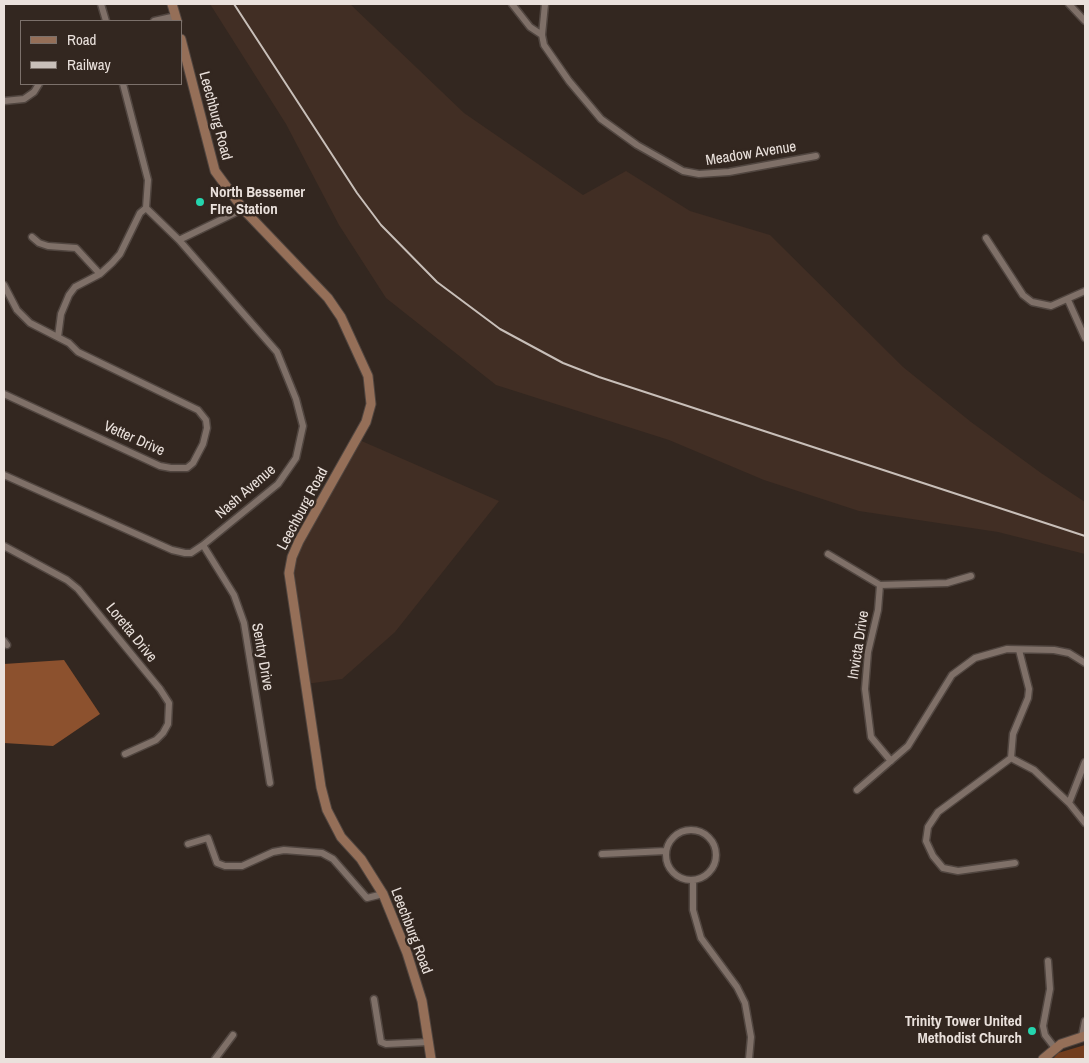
<!DOCTYPE html>
<style>
body{margin:0}
#map{position:relative;width:1089px;height:1063px;overflow:hidden;background:#332720;font-family:"Archivo Narrow",sans-serif}
canvas{display:block}
.frame{position:absolute;inset:0;border:5px solid #eae1dc;pointer-events:none}
.legend{position:absolute;left:20px;top:20px;width:162px;height:65px;box-sizing:border-box;background:#332720;border:1px solid #7c716b;margin:0;padding:6px 9px;list-style:none;font-size:15px;color:#eae1dc}
.legend li{display:flex;align-items:center;gap:10px;height:25px}
.legend b{width:25px;border:1px solid #7c716b}
</style>
<div id="map">
<canvas width="1089" height="1063"></canvas>
<div class="frame"></div>
<ul class="legend">
<li><b style="height:6px;background:#956f58"></b>Road</li>
<li><b style="height:6px;background:#c8bfb9"></b>Railway</li>
</ul>
</div>
<script>
const g = document.querySelector('canvas').getContext('2d');
g.lineJoin = 'round';
function fill(path, color) {
  g.fillStyle = color;
  g.fill(path, 'evenodd');
}
function poly(rows) {
  const path = new Path2D();
  for (const r of rows) {
    if (r.length === 3) {
      path.moveTo(r[0] + r[2], r[1]);
      path.arc(r[0], r[1], r[2], 0, 2 * Math.PI);
      continue;
    }
    path.moveTo(r[0], r[1]);
    for (let i = 2; i < r.length; i += 2) path.lineTo(r[i], r[i + 1]);
  }
  return path;
}
function strokePath(path, color, width, dash) {
  g.strokeStyle = color;
  g.lineWidth = width;
  g.lineCap = dash ? 'butt' : 'round';
  g.setLineDash(dash || []);
  g.stroke(path);
}
function write(font, color, halo, rows, align = 'center') {
  g.font = font + ' "Archivo Narrow",sans-serif';
  g.lineWidth = 5;
  g.setLineDash([]);
  g.textBaseline = 'middle';
  g.strokeStyle = halo;
  g.fillStyle = color;
  for (const [text, x, y, turn = 0] of rows) {
    g.save();
    g.translate(x, y);
    g.rotate((+turn || 0) * Math.PI / 180);
    g.textAlign = isNaN(turn) ? turn : align;
    if (halo) g.strokeText(text, 0, 0);
    g.fillText(text, 0, 0);
    g.restore();
  }
}
fill(poly([
 [210,4,350,4,464,113,583,195,626,171,690,211,770,235,903,367,971,422,1041,473,1085,502,1085,554,998,532,859,511,764,480,669,440,496,385,386,298,339,225,286,124],
 [357,439,499,501,395,632,342,679,306,684,290,565]
]), '#412e24');
fill(poly([
 [1085,1045,1085,1059,1053,1059,1058,1053]
]), '#723d1e');
fill(poly([
 [64,660,100,714,53,746,4,743,4,664]
]), '#8c512e');
const street = poly([
 [101,4,106,21],
 [512,4,530,27,542,35],
 [545,4,542,35,544,45,569,81,601,119,637,145,683,171,699,174,729,172,816,156],
 [1069,4,1085,21],
 [154,21,176,16],
 [4,101,24,99,34,92,39,84],
 [32,237,39,243,48,246,76,248,100,274],
 [986,238,1023,295,1032,302,1051,306,1085,291],
 [179,240,243,209],
 [4,285,17,310,30,323,69,343,78,352,198,410,206,420,207,428,203,444,193,463,187,468,171,468,160,466,4,394],
 [1068,300,1085,338],
 [58,337,61,314,69,295,75,287,100,274,112,263,120,254,140,213,146,208],
 [4,475,172,550,185,553,191,553,203,545,278,484,296,458,303,426,296,399,277,352,179,240,146,208,148,180,123,84],
 [203,545,234,595,244,623,270,783],
 [4,546,67,580,78,589,160,689,169,703,168,724,163,733,156,740,125,754],
 [828,554,880,585],
 [880,585,878,610,868,652,865,689,871,737,891,761],
 [880,585,947,583,971,576],
 [4,641,7,645],
 [1011,758,1013,734,1028,698,1029,689,1019,650],
 [857,790,908,746,952,675,975,658,1007,649,1054,650,1069,653,1085,663],
 [1069,803,1085,762],
 [691,855,25],
 [188,844,208,838,217,863,225,866,242,866,273,852,284,850,322,853,333,859,367,898,383,894],
 [602,854,666,851],
 [1015,863,958,871,943,868,933,856,926,841,928,827,938,812,1011,758,1034,770,1069,803,1085,823],
 [693,880,693,910,701,938,737,987,745,1003,751,1037,749,1059],
 [1048,961,1050,989,1043,1026,1045,1035,1055,1048],
 [374,999,381,1042,386,1044,429,1042],
 [1082,1036,1085,1021],
 [215,1059,233,1035]
]);
const secondary = poly([
 [172,4,177,21],
 [181,39,215,171,243,209,328,298,341,317,368,376,371,404,366,422,299,541,292,557,289,573,321,787,327,810,341,837,361,859,383,894,407,953,422,1001,431,1059],
 [1043,1059,1061,1044,1085,1036]
]);
strokePath(street, '#514640', 9);
strokePath(secondary, '#514640', 11);
strokePath(street, '#7f7068', 6);
strokePath(secondary, '#956f58', 9);
strokePath(poly([
 [234,4,357,193,381,225,437,282,500,329,563,363,599,377,1085,536]
]), '#c8bfb9', 2);
for (const [x, y, r, color] of [
 [200,202,5,"#25d5ae"],
 [1032,1031,5,"#25d5ae"]
]) {
  const dot = new Path2D();
  dot.arc(x, y, r, 0, 2 * Math.PI);
  g.fillStyle = color;
  g.fill(dot);
  strokePath(dot, '#332720', 2);
}
write('15px', '#eae1dc', '#332720', [
 ["Leechburg Road",215,116,75],
 ["Meadow Avenue",751,154,-9],
 ["Vetter Drive",134,439,24],
 ["Nash Avenue",246,492,-41],
 ["Leechburg Road",303,509,-62],
 ["Loretta Drive",131,633,51],
 ["Invicta Drive",859,645,-81],
 ["Sentry Drive",262,657,80],
 ["Leechburg Road",411,931,69]
]);
write('bold 15px', '#eae1dc', '#332720', [
 ["North Bessemer",210,193],
 ["FIre Station",210,210],
 ["Trinity Tower United",1022,1022,"right"],
 ["Methodist Church",1022,1039,"right"]
], 'left');
</script>
